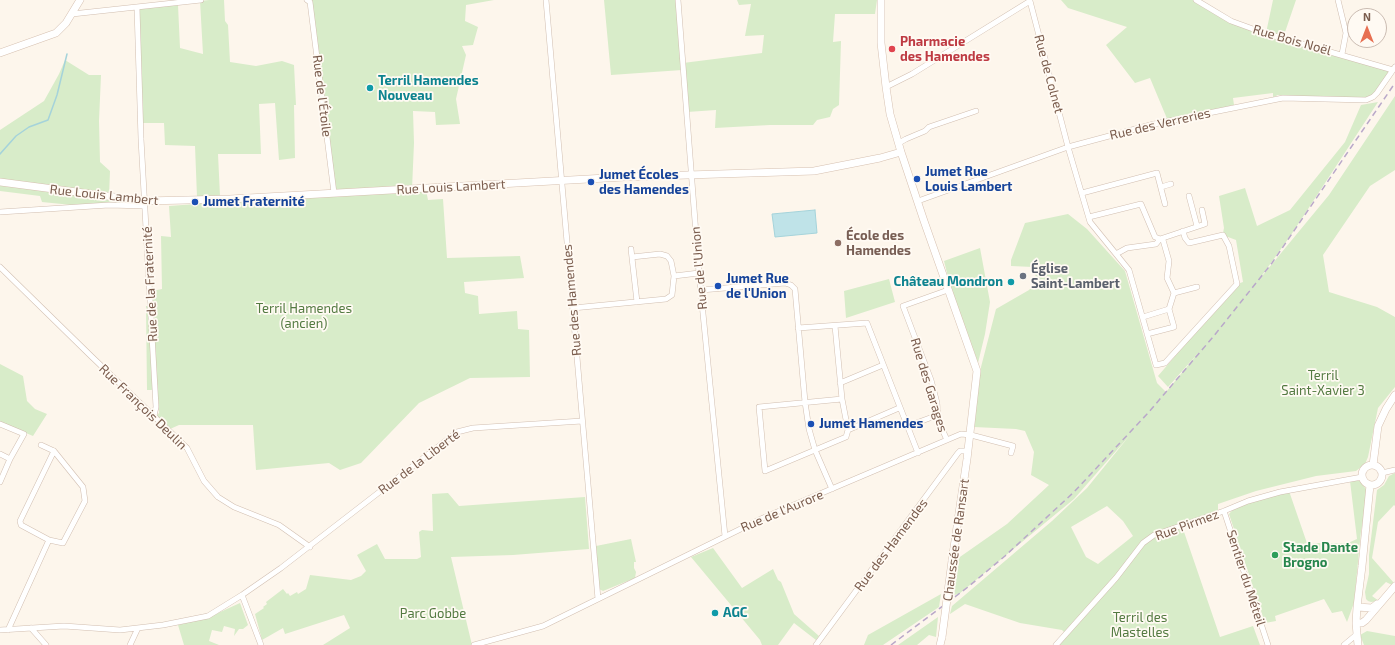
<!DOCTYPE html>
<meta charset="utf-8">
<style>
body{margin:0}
#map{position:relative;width:1395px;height:645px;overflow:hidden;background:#fdf6ec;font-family:"Exo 2",sans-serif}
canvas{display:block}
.north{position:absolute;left:1347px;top:8px;width:40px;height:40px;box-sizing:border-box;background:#fffaf3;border:1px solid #cabbb1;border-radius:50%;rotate:0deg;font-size:11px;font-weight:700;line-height:16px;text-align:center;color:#7a5c4d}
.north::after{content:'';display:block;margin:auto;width:14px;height:18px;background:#e76f51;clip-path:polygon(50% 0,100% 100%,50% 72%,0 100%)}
</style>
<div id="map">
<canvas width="1395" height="645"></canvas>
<div class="north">N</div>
</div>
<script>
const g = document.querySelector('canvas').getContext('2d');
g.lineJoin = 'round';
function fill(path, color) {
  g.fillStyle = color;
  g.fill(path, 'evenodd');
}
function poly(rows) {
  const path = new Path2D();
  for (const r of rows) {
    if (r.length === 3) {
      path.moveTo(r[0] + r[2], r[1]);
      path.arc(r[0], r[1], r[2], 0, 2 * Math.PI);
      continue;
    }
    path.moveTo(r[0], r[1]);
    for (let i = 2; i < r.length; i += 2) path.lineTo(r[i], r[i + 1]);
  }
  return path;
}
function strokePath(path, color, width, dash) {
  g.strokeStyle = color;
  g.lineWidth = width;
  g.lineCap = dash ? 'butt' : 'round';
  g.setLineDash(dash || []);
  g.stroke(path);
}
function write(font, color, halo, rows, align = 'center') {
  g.font = font + ' "Exo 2",sans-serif';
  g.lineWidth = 3.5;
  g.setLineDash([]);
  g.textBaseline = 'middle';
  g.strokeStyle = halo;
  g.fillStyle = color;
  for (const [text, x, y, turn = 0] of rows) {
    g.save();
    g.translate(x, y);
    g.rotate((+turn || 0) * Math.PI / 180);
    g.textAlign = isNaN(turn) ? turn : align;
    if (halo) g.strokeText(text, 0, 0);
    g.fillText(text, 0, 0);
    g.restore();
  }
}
fill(poly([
 [209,0,224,0,225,21,228,25,230,62,256,66,282,61,294,65,296,105,294,105,295,158,279,160,275,103,259,104,261,154,218,154,220,196,197,197,195,146,165,145,164,123,143,123,139,9,178,5,180,48,203,54,200,1],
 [304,0,494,0,466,5,465,21,478,27,473,45,462,46,466,55,456,99,460,124,436,125,435,112,413,111,414,143,412,189,426,190,428,200,443,199,447,258,520,256,524,278,464,282,465,293,478,296,479,314,517,311,518,329,529,330,530,377,470,378,419,403,361,463,340,470,329,463,256,470,253,425,179,425,170,429,156,416,159,413,157,385,154,385,152,390,147,390,146,306,153,306,152,291,162,289,161,236,171,237,169,206,196,204,199,202,340,195,335,187,329,172,309,6],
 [604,0,678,0,682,70,611,75],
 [737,0,877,0,875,14,835,14,833,42,841,41,839,105,833,109,830,117,817,120,813,125,770,125,715,128,716,110,687,112,683,63,762,53,764,35,745,36,751,4,739,5],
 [1061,0,1196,0,1223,17,1266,33,1273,0,1296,0,1283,38,1393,70,1370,99,1338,100,1278,95,1273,97,1273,93,1233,98,1234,105,1168,121,1150,78,1135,83,1106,45,1127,27,1068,8],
 [65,60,89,75,101,75,99,121,100,162,110,171,109,197,111,199,143,206,72,205,42,202,40,196,0,191,0,130,44,101,59,74],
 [1395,96,1395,170,1370,186,1323,255,1329,292,1377,307,1395,317,1395,387,1378,408,1368,457,1365,464,1356,471,1316,476,1256,491,1218,504,1218,510,1182,526,1220,637,1253,626,1260,645,1059,645,1067,635,1062,630,1020,623,965,604,950,614,952,606,1052,521,1087,488,1130,435,1074,499,959,594,954,595,957,559,1007,524,1049,485,1031,475,1034,452,1025,431,1016,429,974,427,981,367,996,309,1029,290,1037,281,1033,267,1011,266,1011,260,1025,223,1068,214,1087,229,1125,271,1157,383,1166,392,1199,352,1168,387,1158,376,1237,284,1243,282,1236,240,1228,237,1225,238,1223,233,1224,228,1219,196,1245,188,1257,226,1290,210,1345,142,1361,105,1378,102,1291,235,1258,281,1329,195],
 [1107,506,1123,521,1133,536,1098,564,1086,557,1071,527],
 [980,248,990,302,985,334,978,363,951,289,944,261],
 [889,279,895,302,846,318,844,291],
 [0,364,23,376,27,401,35,409,47,414,33,436,0,422],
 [1395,473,1395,506,1394,505,1378,522,1372,558,1394,583,1392,585,1386,582,1372,596,1379,601,1371,602,1368,601,1366,599,1365,592,1369,574,1369,555,1377,490,1384,485,1389,476],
 [1350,481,1360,481,1366,489,1366,507,1361,531,1354,603,1347,622,1342,611,1332,613,1324,599,1275,616,1276,621,1265,623,1229,514,1236,506,1289,491,1308,546,1314,543,1348,543,1357,539],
 [448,493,459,506,585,497,589,549,513,555,451,557,472,645,323,645,350,628,344,615,285,634,283,628,262,640,255,614,264,608,263,607,267,604,266,602,283,589,287,594,288,593,290,596,297,592,298,594,306,589,310,575,351,580,361,576,366,571,357,555,377,544,385,559,417,559,421,557,419,532,422,530,433,531,432,494],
 [631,539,636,562,634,562,634,568,636,572,635,578,603,591,599,589,596,546],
 [713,548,742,588,773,569,778,580,781,582,794,614,819,636,816,640,794,623,778,645,762,645,760,640,691,557],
 [941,594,939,607,883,645,864,645,868,635],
 [240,603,248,625,243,629,239,629,234,636,235,629,224,626,222,632,212,630,209,641,219,645,184,645,178,625,207,618],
 [938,617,936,637,929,635,917,645,898,645],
 [1367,631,1395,636,1395,645,1364,645,1360,635]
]), '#d8ecc9');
const water = poly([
 [815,210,817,233,775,237,772,214,815,210]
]);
fill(water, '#bfe3e8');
strokePath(water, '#a5d3da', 1);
strokePath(poly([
 [0,154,16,136,29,127,48,120,57,95,67,54]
]), '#a5d3da', 1.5);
const street = poly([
 [307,0,310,2,334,193],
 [546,0,598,599],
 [678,0,699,273,725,536],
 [1196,0,1231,21,1264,33,1393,70],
 [1338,0,1346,33,1342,54],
 [137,8,141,139,156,407,154,416],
 [72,14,201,0],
 [886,87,912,74,1030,1,1068,147,1090,222,1129,270,1156,365,1165,363,1237,284,1229,246,1223,235,1189,243,1185,238,1183,231],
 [899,143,906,139,925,131,929,127,976,111],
 [1161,187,1171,184],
 [1082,193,1157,173,1165,204],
 [1189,196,1197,226],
 [918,201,1068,147,1154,124,1283,98,1366,100,1373,97,1377,93,1395,67],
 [0,212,109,205,145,206],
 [1089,217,1141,204,1155,237,1163,240,1169,261,1167,278,1174,293,1169,309,1143,317],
 [631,249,637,302],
 [1116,254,1127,248,1156,244,1160,239,1205,224,1202,210],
 [0,267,91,356,187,448,204,481,218,497,234,507,279,525,310,547],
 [674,276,699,273],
 [701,290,785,283,791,285,795,289,805,402,809,429,815,450,832,489],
 [1174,293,1197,287],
 [573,308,666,299,672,295,674,276,671,261,667,256,660,254,632,257],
 [835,326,842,399,848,430,846,437,765,471,759,407,842,399],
 [798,328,867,323,918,453],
 [1147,334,1174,327,1169,309],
 [840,383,883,365],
 [0,424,24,434,10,459,0,482],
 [908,426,938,415],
 [848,430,899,408],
 [947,440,938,420,937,403,931,380,903,306,948,290],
 [41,445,54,451],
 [54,451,83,487,85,501,63,543,49,540,21,525,20,521,54,451],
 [0,454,10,459],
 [1382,473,1395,470],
 [1224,511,1268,645],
 [242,595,261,645],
 [31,628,46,645],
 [0,630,64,626,120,630,163,625,208,616,242,595,281,568,457,432,473,428,582,421],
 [8,630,49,540],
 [130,645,138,628],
 [474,645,543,626,763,518,961,434,971,435,1013,446,1011,453],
 [816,645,958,453,960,451,968,451],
 [1056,645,1116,578,1143,543,1154,535,1224,511,1248,501,1280,492,1362,477],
 [1344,645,1356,635]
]);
const secondary = poly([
 [881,0,881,43,886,87,890,114,901,152,924,221,977,371,967,459,952,561],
 [0,53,56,33,66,23,80,0],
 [0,182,145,201,230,199,624,177,814,171,880,158,901,152],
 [1372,475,10],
 [1373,465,1378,426,1386,409,1395,395],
 [1357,607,1372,608,1377,604],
 [1356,623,1362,623,1366,620,1395,586],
 [940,645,942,637],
 [1358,645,1356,623,1357,607,1362,566,1370,485]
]);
strokePath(street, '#d1beb0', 6);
strokePath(secondary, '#d6c0b0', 8);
strokePath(street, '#fff', 5);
strokePath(secondary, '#fff', 7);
strokePath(poly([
 [891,645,968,587,1005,556,1074,492,1148,413,1213,337,1272,263,1395,83]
]), '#b9a8c9', 1.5, [6, 4]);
const secondaryBridge = poly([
 [942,637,952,561]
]);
strokePath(secondaryBridge, '#d6c0b0', 8, []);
strokePath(secondaryBridge, '#fff', 7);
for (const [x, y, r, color] of [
 [892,49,4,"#e0444e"],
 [370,88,4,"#0f9aa8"],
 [917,179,4,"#1a4fb4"],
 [591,182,4,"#1a4fb4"],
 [195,202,4,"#1a4fb4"],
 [838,243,4,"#8d6e63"],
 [1023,276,4,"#6b7280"],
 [1011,282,4,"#0f9aa8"],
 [718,286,4,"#1a4fb4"],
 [811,424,4,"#1a4fb4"],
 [1275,555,4,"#2e9e5b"],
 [715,613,4,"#0f9aa8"]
]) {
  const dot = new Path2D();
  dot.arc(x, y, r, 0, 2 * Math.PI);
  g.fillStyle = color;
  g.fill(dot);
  strokePath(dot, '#fffaf3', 1.5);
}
write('13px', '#7a5c4d', '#fffaf3', [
 ["Rue Bois Noël",1292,40,16],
 ["Rue de Colnet",1049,74,75],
 ["Rue de l'Étoile",322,96,83],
 ["Rue des Verreries",1160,124,-13],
 ["Rue Louis Lambert",451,187,-3],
 ["Rue Louis Lambert",104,195,6],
 ["Rue de l'Union",699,268,-95],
 ["Rue de la Fraternité",150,284,-93],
 ["Rue des Hamendes",572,300,-95],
 ["Rue des Garages",929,385,73],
 ["Rue François Deulin",143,407,44],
 ["Rue de la Liberté",419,462,-37],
 ["Rue de l'Aurore",782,511,-23],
 ["Rue Pirmez",1187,525,-20],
 ["Chaussée de Ransart",956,540,-82],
 ["Rue des Hamendes",891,545,-53],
 ["Sentier du Méteil",1246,578,72]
]);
write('bold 13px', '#be3a42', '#fffaf3', [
 ["Pharmacie",900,42],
 ["des Hamendes",900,57]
], 'left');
write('bold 13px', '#0d838f', '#fffaf3', [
 ["Terril Hamendes",378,81],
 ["Nouveau",378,96],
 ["Château Mondron",1003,282,"right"],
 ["AGC",723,613]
], 'left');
write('bold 13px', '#164399', '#fffaf3', [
 ["Jumet Rue",925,172],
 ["Louis Lambert",925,187],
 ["Jumet Écoles",599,175],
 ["des Hamendes",599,190],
 ["Jumet Fraternité",203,202],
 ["Jumet Rue",726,279],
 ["de l'Union",726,294],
 ["Jumet Hamendes",819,424]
], 'left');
write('bold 13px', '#785e54', '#fffaf3', [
 ["École des",846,236],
 ["Hamendes",846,251]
], 'left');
write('bold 13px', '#5b616d', '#fffaf3', [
 ["Église",1031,269],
 ["Saint-Lambert",1031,284]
], 'left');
write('13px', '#537a41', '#fffaf3', [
 ["Terril Hamendes",304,309],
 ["(ancien)",304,324],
 ["Terril",1323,376],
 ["Saint-Xavier 3",1323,391],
 ["Parc Gobbe",433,614],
 ["Terril des",1140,618],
 ["Mastelles",1140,633]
]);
write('bold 13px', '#27864d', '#fffaf3', [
 ["Stade Dante",1283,548],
 ["Brogno",1283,563]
], 'left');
</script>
